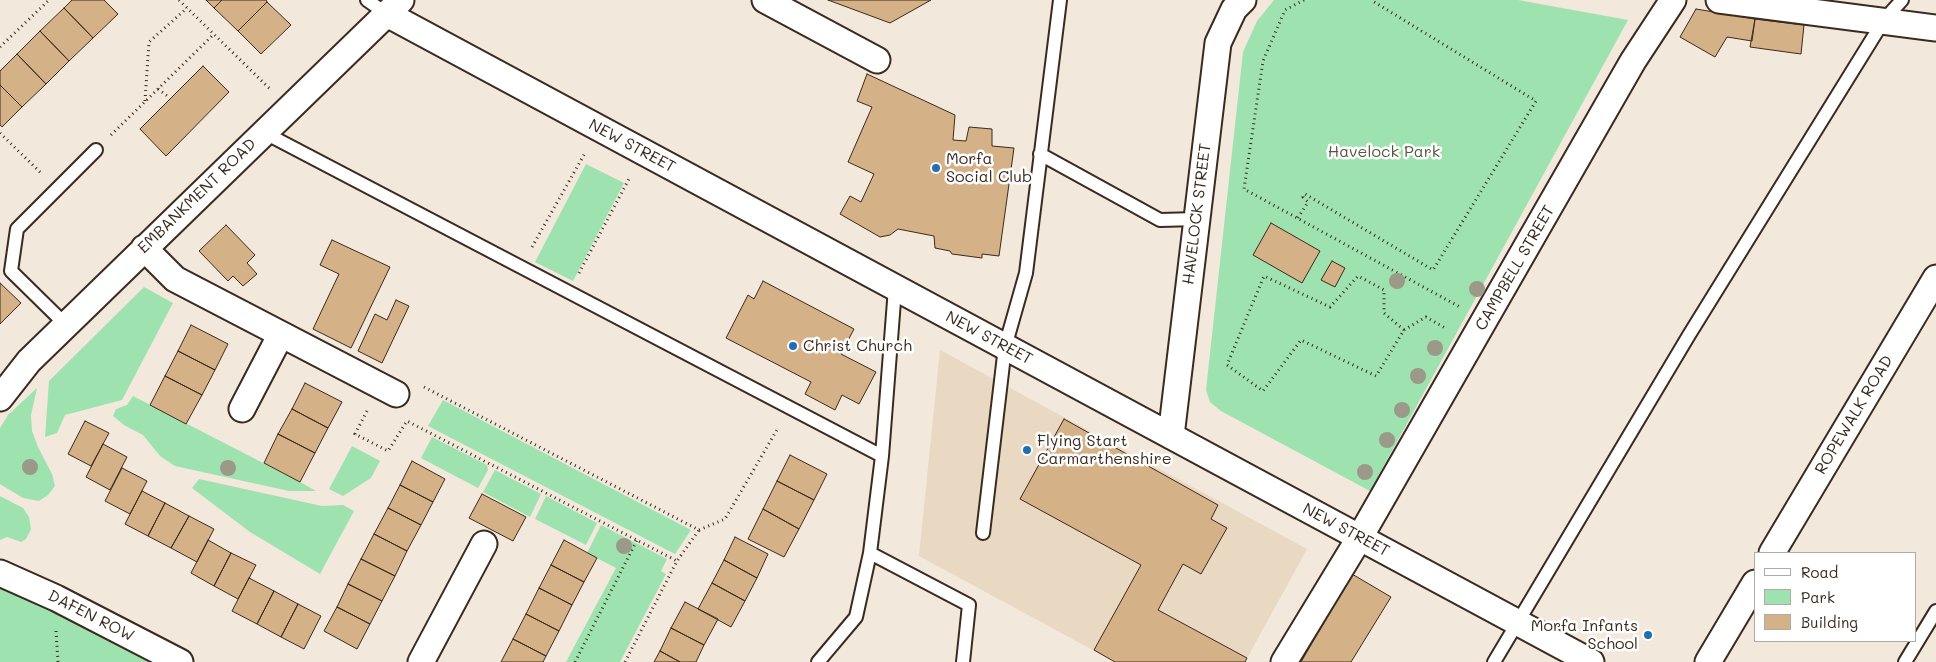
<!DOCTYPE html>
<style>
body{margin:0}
#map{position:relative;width:1936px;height:662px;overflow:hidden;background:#f2e8db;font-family:Mali,sans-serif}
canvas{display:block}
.legend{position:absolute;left:1754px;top:552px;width:162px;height:90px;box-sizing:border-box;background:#fff;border:1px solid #b1aaa5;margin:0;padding:6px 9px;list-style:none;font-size:15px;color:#3b2a1e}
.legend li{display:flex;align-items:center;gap:10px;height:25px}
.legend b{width:25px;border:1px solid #b1aaa5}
</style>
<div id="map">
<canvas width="1936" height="662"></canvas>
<ul class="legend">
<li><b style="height:6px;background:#fff"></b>Road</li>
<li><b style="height:14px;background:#9ee3af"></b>Park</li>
<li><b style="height:14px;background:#d5b187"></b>Building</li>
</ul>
</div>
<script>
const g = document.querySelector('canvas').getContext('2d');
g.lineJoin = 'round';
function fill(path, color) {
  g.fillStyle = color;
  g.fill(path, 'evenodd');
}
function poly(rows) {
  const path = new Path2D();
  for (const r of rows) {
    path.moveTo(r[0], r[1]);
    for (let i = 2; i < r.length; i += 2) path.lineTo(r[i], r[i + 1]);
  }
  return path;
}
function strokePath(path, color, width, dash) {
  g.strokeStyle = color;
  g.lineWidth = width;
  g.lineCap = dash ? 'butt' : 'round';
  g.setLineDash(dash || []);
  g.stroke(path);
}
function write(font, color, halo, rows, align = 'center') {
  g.font = font + ' Mali,sans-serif';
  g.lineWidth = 5;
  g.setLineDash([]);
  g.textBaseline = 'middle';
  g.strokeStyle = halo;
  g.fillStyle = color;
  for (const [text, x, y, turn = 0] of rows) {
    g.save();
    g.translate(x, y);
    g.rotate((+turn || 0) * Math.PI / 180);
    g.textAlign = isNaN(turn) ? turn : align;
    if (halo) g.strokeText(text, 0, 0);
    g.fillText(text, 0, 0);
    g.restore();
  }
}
fill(poly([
 [940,350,1307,549,1245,662,1115,662,919,556]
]), '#e9d8c2');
fill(poly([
 [1274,0,1518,0,1628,20,1370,491,1221,411,1210,402,1206,390,1243,52,1257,21],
 [586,164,624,183,573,281,535,262],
 [144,287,173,303,122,400,65,415,57,433,45,437,49,381],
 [37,388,31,415,32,431,38,447,52,474,55,486,48,495,39,501,23,498,0,484,0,428,8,415],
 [133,396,300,482,316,491,289,491,175,466,160,456,143,435,124,425,113,416,116,409,127,405],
 [443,400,691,530,675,554,428,426],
 [432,437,487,465,488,470,478,488,421,458],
 [352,446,380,461,371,478,343,496,329,489],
 [495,470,541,494,530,517,483,492],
 [199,479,322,506,343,505,354,511,320,574,250,532,192,488],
 [0,496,23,508,29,517,31,529,26,539,21,542,7,537,0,540],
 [546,496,597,523,586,545,535,519],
 [601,525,667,559,661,571,666,574,620,662,566,662,616,568,587,553],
 [0,585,161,662,0,662]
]), '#9ee3af');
const building = poly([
 [72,0,104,0,118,14,93,38,64,8,72,0],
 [206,0,222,0,214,8,206,0],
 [222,0,266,0,267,2,238,31,214,8,222,0],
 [828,0,931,0,890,23,828,0],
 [267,2,291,25,261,54,238,31,267,2],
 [64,8,93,38,69,61,40,31,64,8],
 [1696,9,1755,19,1752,41,1727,37,1715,57,1680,37,1696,9],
 [1755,19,1804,25,1801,54,1750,47,1755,19],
 [40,31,69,61,46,84,17,54,40,31],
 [17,54,46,84,22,107,0,85,0,71,17,54],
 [203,66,229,92,166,156,140,129,203,66],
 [867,74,955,115,953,140,966,141,969,127,992,129,992,146,1014,148,999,256,982,254,982,258,952,254,950,251,935,248,934,236,898,229,890,235,880,237,840,214,850,196,861,202,874,174,848,162,872,107,857,101,867,74],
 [0,85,22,107,2,127,0,125,0,85],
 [1271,223,1320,251,1302,283,1253,255,1271,223],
 [226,225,255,255,247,263,257,274,243,286,233,276,228,281,199,251,226,225],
 [332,240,390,267,351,348,313,329,339,274,320,265,332,240],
 [1332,261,1345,268,1335,287,1321,280,1332,261],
 [763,281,854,329,841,354,876,372,859,404,842,395,835,410,805,394,811,382,726,338,748,295,754,299,763,281],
 [0,283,21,303,0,324,0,283],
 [396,300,409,306,382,363,358,351,375,314,387,320,396,300],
 [191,325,228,344,215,370,178,351,191,325],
 [178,351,215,370,202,395,165,376,178,351],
 [165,376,202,395,186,424,150,405,165,376],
 [305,383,342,402,328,428,292,409,305,383],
 [292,409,328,428,315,453,278,434,292,409],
 [1064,419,1218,505,1211,519,1227,528,1201,574,1183,564,1158,610,1247,658,1245,662,1115,662,1094,650,1141,565,1020,499,1064,419],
 [85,421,109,433,91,466,68,454,85,421],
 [278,434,315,453,300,482,264,463,278,434],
 [103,444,127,457,110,490,86,477,103,444],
 [790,455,827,474,814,500,777,481,790,455],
 [412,461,445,479,433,502,400,485,412,461],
 [122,468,147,481,130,514,105,501,122,468],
 [777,481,814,500,799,529,763,509,777,481],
 [400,485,433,502,421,525,388,508,400,485],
 [142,491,165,503,148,536,125,524,142,491],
 [482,494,526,517,513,541,469,518,482,494],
 [165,503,189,516,171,548,148,536,165,503],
 [388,508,421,525,407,551,374,534,388,508],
 [763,509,799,529,784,557,748,539,763,509],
 [189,516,214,529,197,562,171,548,189,516],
 [374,534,407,551,395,576,361,559,374,534],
 [735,537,768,554,757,578,724,560,735,537],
 [208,540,231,553,214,586,191,573,208,540],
 [564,540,597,558,584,582,551,565,564,540],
 [231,553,256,565,238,599,214,586,231,553],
 [361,559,395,576,382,601,348,584,361,559],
 [724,560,757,578,745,601,712,583,724,560],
 [551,565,584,582,572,605,539,588,551,565],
 [1352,574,1391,597,1351,662,1301,662,1352,574],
 [249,578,274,591,257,624,232,611,249,578],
 [712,583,745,601,731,627,698,609,712,583],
 [348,584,382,601,370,624,337,607,348,584],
 [539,588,572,605,559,631,526,614,539,588],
 [274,591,298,604,281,637,257,624,274,591],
 [685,602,718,619,704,645,671,628,685,602],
 [298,604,321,616,304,649,281,637,298,604],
 [337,607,370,624,357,649,324,631,337,607],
 [526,614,559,631,546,656,513,639,526,614],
 [671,628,704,645,696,662,680,662,660,651,671,628],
 [513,639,546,656,543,662,501,662,513,639],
 [660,651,680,662,654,662,660,651]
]);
fill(building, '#d5b187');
strokePath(building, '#3b2a1e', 1);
const service = poly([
 [367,0,387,14],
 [263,132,882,456],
 [1040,154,1160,220,1197,219],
 [66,325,11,271,17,229,96,150],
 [983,533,1005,347,1026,273,1060,0],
 [870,553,969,605,963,662],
 [818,662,856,617,870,553,882,456,895,288],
 [1494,662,1689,335,1884,20,1902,0],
 [1905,662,1936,611]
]);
const minor = poly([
 [765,0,877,60],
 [1719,0,1936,28],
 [387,14,1591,662],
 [144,248,175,279,396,394],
 [0,398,29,361,401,0],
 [242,409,280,336],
 [1171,436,1218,43,1234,9,1243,0],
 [1772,553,1936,278],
 [0,573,56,598,180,662],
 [421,662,484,544],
 [1284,662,1360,537,1633,61,1673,0],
 [1708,662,1755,583]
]);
strokePath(service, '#3b2a1e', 16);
strokePath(minor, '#3b2a1e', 29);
strokePath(poly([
 [179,0,270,89],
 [1304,0,1285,10,1263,61,1244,189,1460,307],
 [0,47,49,0],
 [158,89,170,98],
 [145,101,149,42,187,8],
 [0,133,41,173],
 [111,135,214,34],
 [1298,218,1308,202,1303,197,1305,194,1433,270,1536,101,1371,0],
 [532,247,585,153],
 [579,273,630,177],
 [1404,330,1384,313,1384,290,1358,276,1330,307,1264,276,1227,365,1263,391,1301,340,1376,376,1404,330,1426,317,1447,329],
 [424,387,699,530,725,519,778,428],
 [367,411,355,434,388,451,407,421,677,561],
 [56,631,58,662],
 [575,662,637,540],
 [625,662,677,561,699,530]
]), '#3b2a1e', 3, [1, 4]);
strokePath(service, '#fff', 12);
strokePath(minor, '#fff', 25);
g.fillStyle = '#9b9987';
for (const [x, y] of [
 [1397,281],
 [1477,289],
 [1435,348],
 [1418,376],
 [1402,410],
 [1387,440],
 [30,467],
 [228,468],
 [1365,472],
 [624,546]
]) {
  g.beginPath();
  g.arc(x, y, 8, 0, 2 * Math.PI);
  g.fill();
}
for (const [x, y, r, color] of [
 [936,168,5,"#1f6fb2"],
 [793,346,5,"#1f6fb2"],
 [1027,450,5,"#1f6fb2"],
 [1648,635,5,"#1f6fb2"]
]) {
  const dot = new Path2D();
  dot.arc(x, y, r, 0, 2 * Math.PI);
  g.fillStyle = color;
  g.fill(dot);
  strokePath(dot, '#fff', 2);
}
write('16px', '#3b2a1e', '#fff', [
 ["NEW STREET",632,146,28],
 ["EMBANKMENT ROAD",197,196,-44],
 ["HAVELOCK STREET",1197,214,-83],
 ["CAMPBELL STREET",1515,268,-60],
 ["NEW STREET",989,338,28],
 ["ROPEWALK ROAD",1854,415,-59],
 ["NEW STREET",1346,530,28],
 ["DAFEN ROW",91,616,27]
]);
write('16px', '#545842', '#fff', [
 ["Havelock Park",1384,152]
]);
write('16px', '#3b2a1e', '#fff', [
 ["Morfa",946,159],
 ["Social Club",946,177],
 ["Christ Church",803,346],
 ["Flying Start",1037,441],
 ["Carmarthenshire",1037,459],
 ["Morfa Infants",1638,626,"right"],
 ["School",1638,644,"right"]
], 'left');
</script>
